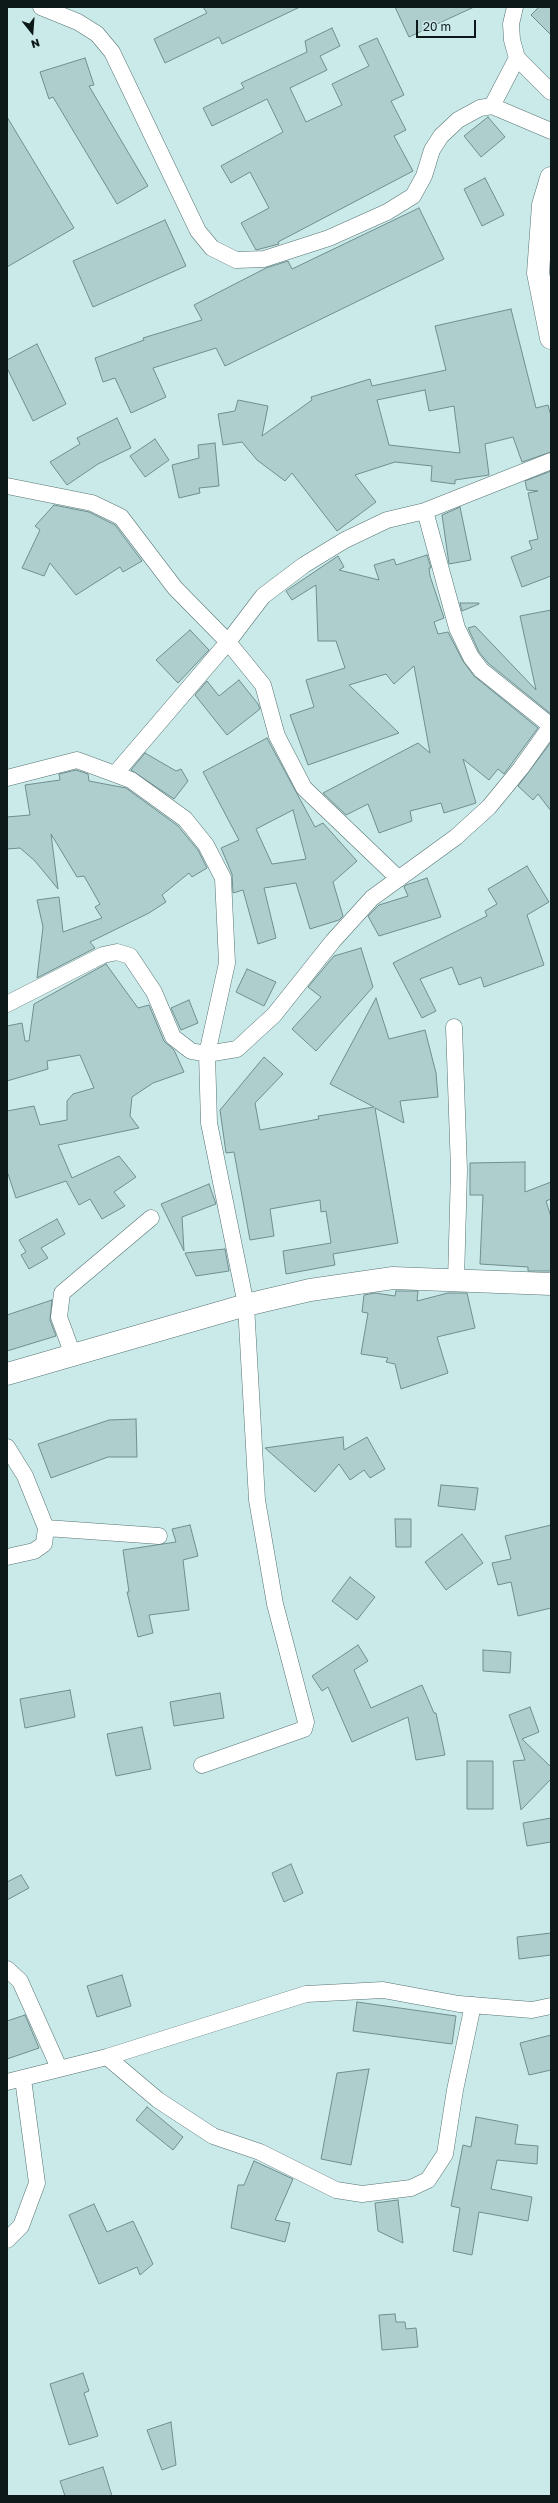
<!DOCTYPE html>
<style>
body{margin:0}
#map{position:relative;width:558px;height:2503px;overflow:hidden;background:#cae9e9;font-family:"Golos Text",sans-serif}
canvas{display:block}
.frame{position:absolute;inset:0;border:8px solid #0d1818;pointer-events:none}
.north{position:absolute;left:12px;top:12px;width:40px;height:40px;-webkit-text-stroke:3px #cae9e9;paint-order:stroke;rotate:163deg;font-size:11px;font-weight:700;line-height:16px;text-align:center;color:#0d1818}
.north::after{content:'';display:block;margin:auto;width:14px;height:18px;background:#0d1818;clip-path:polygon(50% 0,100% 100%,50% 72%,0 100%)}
.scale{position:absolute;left:416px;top:20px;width:60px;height:18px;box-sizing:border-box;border:2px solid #0d1818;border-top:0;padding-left:5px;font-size:12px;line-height:14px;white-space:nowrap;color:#0d1818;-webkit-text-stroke:3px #cae9e9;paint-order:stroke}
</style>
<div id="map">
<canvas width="558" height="2503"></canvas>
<div class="frame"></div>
<div class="north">N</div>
<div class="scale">20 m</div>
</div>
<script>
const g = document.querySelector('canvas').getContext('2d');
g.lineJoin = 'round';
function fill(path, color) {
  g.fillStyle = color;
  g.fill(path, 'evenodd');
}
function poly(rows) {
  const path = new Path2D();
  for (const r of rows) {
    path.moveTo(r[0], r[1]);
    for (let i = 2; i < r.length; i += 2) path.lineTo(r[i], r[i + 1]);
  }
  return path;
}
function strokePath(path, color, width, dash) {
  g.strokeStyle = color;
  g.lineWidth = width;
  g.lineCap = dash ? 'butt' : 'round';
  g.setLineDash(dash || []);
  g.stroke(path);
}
const building = poly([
 [203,7,300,7,222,44,219,37,165,63,154,39,207,13,203,7],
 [395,7,474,7,409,37,395,7],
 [539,7,551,7,551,35,531,15,539,7],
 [332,28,340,46,320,56,327,70,290,88,306,122,342,105,332,84,369,66,359,46,377,38,404,95,391,101,406,130,394,136,413,171,278,242,279,244,256,250,241,223,269,208,250,172,231,183,221,166,283,132,267,99,212,126,203,108,244,88,241,83,307,52,305,41,332,28],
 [85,58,94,85,89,86,148,186,117,204,53,97,49,99,40,72,85,58],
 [7,117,74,228,7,267,7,117],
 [488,117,505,137,481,157,464,136,488,117],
 [485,178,504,215,482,226,464,189,485,178],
 [419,208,444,259,225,366,216,348,153,368,166,397,131,413,115,378,103,382,95,358,144,340,143,338,202,320,194,305,266,268,288,261,292,269,419,208],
 [165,220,186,266,93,307,73,261,165,220],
 [511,309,536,408,548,405,551,416,551,452,522,462,513,437,485,444,489,475,455,480,455,484,431,481,432,466,395,462,355,475,376,502,337,531,292,473,285,481,257,460,242,442,223,445,218,414,235,411,238,400,268,406,262,436,312,400,311,397,370,379,372,386,446,370,435,326,511,309],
 [425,390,429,411,454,406,460,453,389,445,377,400,425,390],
 [37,344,66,404,33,421,7,368,7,360,37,344],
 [117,418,131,448,98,464,67,485,50,462,80,444,77,438,117,418],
 [155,439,169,460,145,477,130,456,155,439],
 [215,443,219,486,199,488,200,493,179,498,172,465,199,458,198,445,215,443],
 [551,471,551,576,522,587,511,557,532,549,529,541,538,539,528,493,538,491,527,490,525,481,551,471],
 [54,505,89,512,115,525,142,561,123,572,120,567,76,595,50,563,44,576,22,568,40,530,35,526,54,505],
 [460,507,471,560,449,564,442,515,460,507],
 [427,555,431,568,429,568,430,576,444,618,434,622,438,634,448,632,463,661,474,676,538,728,504,774,498,769,489,780,463,759,476,803,444,813,441,803,410,811,412,821,379,833,368,804,346,815,323,793,418,743,430,753,414,666,394,684,386,674,349,685,399,733,308,765,290,715,314,707,306,680,345,668,336,641,318,641,316,585,292,600,286,591,338,556,344,567,339,570,379,580,374,565,394,559,396,565,427,555],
 [460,603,479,603,479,604,462,611,460,603],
 [551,610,551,714,488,663,479,652,468,628,475,626,536,690,520,616,551,610],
 [190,630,209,650,178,683,156,660,190,630],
 [239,680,258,704,260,709,227,735,195,695,207,681,219,696,239,680],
 [267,738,315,827,323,823,357,861,333,882,343,916,339,920,310,929,296,883,264,888,276,938,258,944,243,890,233,893,232,874,221,848,239,840,203,772,267,738],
 [293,810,306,859,272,864,256,829,293,810],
 [551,742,551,811,538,794,533,800,518,786,551,742],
 [145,753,176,771,181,769,188,781,174,799,131,770,145,753],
 [76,770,88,774,89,781,126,788,178,826,198,850,207,868,192,877,189,873,162,895,166,902,149,913,90,942,95,948,37,978,43,927,37,900,59,897,63,932,102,918,95,907,100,904,84,876,77,877,51,834,58,889,35,861,20,848,7,849,7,817,30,815,25,785,60,780,59,774,76,770],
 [527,866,549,902,527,915,544,965,484,987,481,977,459,985,452,967,420,979,436,1011,422,1018,393,963,487,916,485,911,497,904,488,889,527,866],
 [427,878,441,917,379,936,368,916,379,905,408,896,404,887,406,885,427,878],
 [361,948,373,987,316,1051,292,1029,321,997,308,987,334,956,361,948],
 [106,964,138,1008,149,1005,164,1041,174,1050,184,1072,153,1083,132,1097,130,1116,139,1128,58,1145,72,1178,119,1156,136,1177,114,1192,125,1206,102,1219,90,1199,79,1205,66,1181,16,1198,7,1171,7,1111,34,1106,40,1125,67,1120,67,1101,73,1094,94,1088,80,1055,47,1061,48,1069,7,1081,7,1026,22,1023,25,1041,29,1041,34,1004,106,964],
 [247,969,276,982,264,1006,236,992,247,969],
 [376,998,389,1039,425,1030,436,1073,438,1097,400,1101,404,1123,375,1108,398,1243,333,1254,335,1265,286,1274,283,1251,331,1243,326,1211,321,1212,320,1200,270,1209,274,1236,250,1240,234,1152,226,1153,220,1110,264,1057,283,1074,255,1103,260,1130,319,1119,318,1116,374,1107,330,1084,376,998],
 [189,1000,198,1023,181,1030,171,1008,189,1000],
 [525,1162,525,1192,551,1182,551,1199,546,1201,551,1217,551,1271,528,1271,528,1267,480,1264,483,1195,470,1195,470,1163,525,1162],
 [209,1184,216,1204,182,1217,184,1251,161,1204,209,1184],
 [57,1219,65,1234,41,1248,48,1258,29,1269,21,1255,26,1252,19,1240,57,1219],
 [225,1249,229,1271,196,1276,185,1253,225,1249],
 [396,1291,418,1291,417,1301,448,1293,467,1293,475,1328,437,1337,448,1373,401,1389,395,1364,386,1362,388,1358,361,1354,368,1313,362,1312,364,1295,375,1293,395,1296,396,1291],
 [52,1300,50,1320,56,1336,7,1351,7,1315,52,1300],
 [136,1419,137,1457,108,1457,51,1478,38,1444,109,1420,136,1419],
 [343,1437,344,1450,367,1437,385,1469,370,1478,364,1470,350,1480,339,1464,315,1492,265,1448,343,1437],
 [441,1485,478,1488,475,1510,438,1506,441,1485],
 [395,1519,411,1519,411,1547,396,1547,395,1519],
 [190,1525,198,1556,183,1560,189,1610,149,1615,153,1633,138,1637,127,1592,129,1592,123,1550,176,1542,172,1529,190,1525],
 [551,1525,551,1608,518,1616,511,1582,498,1585,492,1563,511,1559,505,1536,551,1525],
 [462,1534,483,1563,446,1590,425,1562,462,1534],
 [350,1577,375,1597,357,1620,332,1601,350,1577],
 [358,1645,368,1661,354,1670,371,1708,422,1685,434,1713,436,1713,445,1755,416,1760,408,1717,352,1742,328,1687,322,1691,312,1676,358,1645],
 [483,1650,511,1652,510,1673,483,1671,483,1650],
 [70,1690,75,1717,25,1728,20,1699,70,1690],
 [220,1693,224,1718,174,1726,170,1702,220,1693],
 [530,1707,539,1732,522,1739,551,1767,551,1779,521,1810,513,1761,525,1760,509,1715,530,1707],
 [142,1727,151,1769,116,1776,107,1734,142,1727],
 [467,1761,493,1761,493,1809,467,1809,467,1761],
 [551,1818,551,1842,527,1846,523,1823,551,1818],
 [291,1864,303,1893,284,1902,272,1873,291,1864],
 [21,1875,29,1888,7,1900,7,1882,21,1875],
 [551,1933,551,1955,519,1959,517,1937,551,1933],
 [122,1975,131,2006,97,2017,87,1986,122,1975],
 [357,2002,456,2016,452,2044,353,2031,357,2002],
 [25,2015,39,2048,7,2059,7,2021,25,2015],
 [551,2035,551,2070,529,2075,520,2043,551,2035],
 [369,2069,351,2165,321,2159,337,2073,369,2069],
 [147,2107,183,2137,173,2150,136,2120,147,2107],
 [476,2117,518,2125,515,2144,538,2146,537,2164,497,2160,491,2189,532,2197,528,2221,479,2212,472,2255,453,2251,460,2208,451,2206,463,2145,471,2147,476,2117],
 [254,2161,293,2179,275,2220,290,2223,285,2242,231,2228,238,2185,244,2185,254,2161],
 [398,2200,403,2243,378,2231,375,2203,398,2200],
 [94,2204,107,2232,133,2221,153,2264,140,2275,137,2267,99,2284,69,2215,94,2204],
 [395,2314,396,2322,405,2322,406,2329,416,2328,418,2347,382,2350,379,2315,395,2314],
 [83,2373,89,2391,84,2393,98,2436,69,2445,50,2384,83,2373],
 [171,2422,176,2465,162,2470,147,2430,171,2422],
 [103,2467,112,2496,65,2496,60,2481,103,2467]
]);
fill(building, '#aecdcd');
strokePath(building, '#718e8e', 1);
const street = poly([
 [41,7,78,22,97,34,112,52,198,231,212,248,236,260,264,259,329,238,387,212,413,196,424,176,432,150,441,136,458,120,480,108,492,106,551,131],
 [515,7,511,24,512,40,517,58,551,92],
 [492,106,517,58],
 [7,486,92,503,121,517,175,588,228,642,263,685,277,736,304,788,399,879],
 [425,511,457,628,471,657,481,670,551,726],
 [115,774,228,642,263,596,304,565,345,540,387,520,425,511,551,461],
 [7,778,77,760,131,780,185,819,206,845,223,878,227,963,207,1054,209,1123,246,1305,257,1500,275,1604,306,1722,304,1729,202,1765],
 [7,1004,103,955,117,952,130,956,154,992,173,1037,191,1051,207,1054,237,1049,274,1015,333,941,372,898,456,837,489,807,521,768,551,726],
 [454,1027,459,1170,456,1280],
 [73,1355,59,1317,62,1293,151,1218],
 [7,1447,25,1476,46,1528,44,1544,34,1551,7,1557],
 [46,1528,159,1536],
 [7,1969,20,1981,59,2068],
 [107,2057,158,2100,213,2136,260,2152,336,2190,362,2194,411,2188,428,2180,445,2154,455,2090,473,2005],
 [7,2082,107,2057,306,1994,383,1990,459,2004,532,2010,551,2006],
 [7,2240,21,2226,37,2183,23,2079]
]);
const secondary = poly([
 [551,178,543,205,538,273,551,338],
 [7,1374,246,1305,310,1290,393,1278,551,1284]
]);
strokePath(street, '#577474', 17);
strokePath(secondary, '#577474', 23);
strokePath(street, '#fff', 16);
strokePath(secondary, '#fff', 22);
</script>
